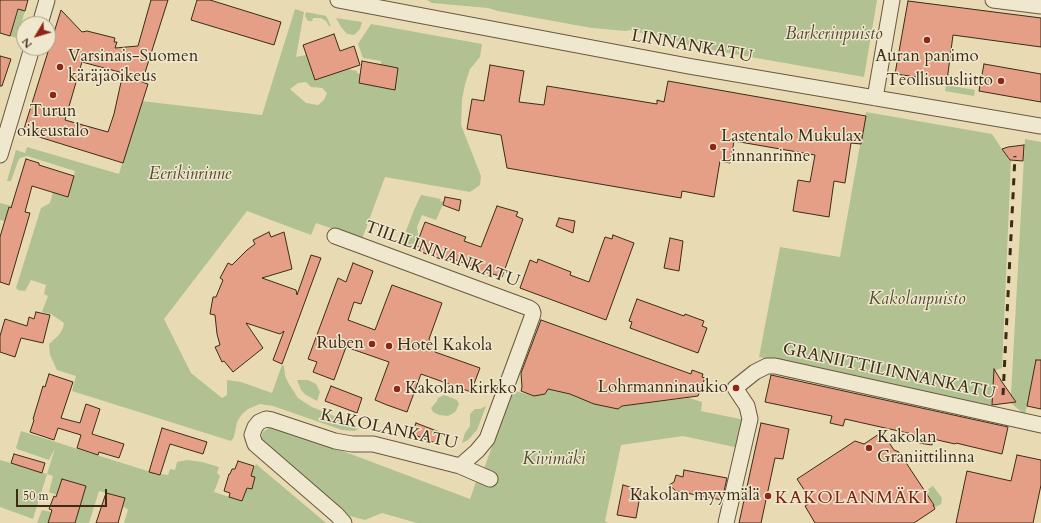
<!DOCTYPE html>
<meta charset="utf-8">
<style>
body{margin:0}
#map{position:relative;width:1041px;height:523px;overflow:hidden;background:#e8dbb4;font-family:Cardo,serif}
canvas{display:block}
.north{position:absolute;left:16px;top:16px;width:40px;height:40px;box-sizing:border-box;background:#f0e8ce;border:1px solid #a89d84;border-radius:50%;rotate:232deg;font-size:11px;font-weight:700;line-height:16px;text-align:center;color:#3c2c16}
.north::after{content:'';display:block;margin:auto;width:14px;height:18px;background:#8f2418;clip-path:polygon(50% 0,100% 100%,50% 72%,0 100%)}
.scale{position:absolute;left:16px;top:489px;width:91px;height:18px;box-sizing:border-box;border:2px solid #3c2c16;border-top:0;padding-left:5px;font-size:12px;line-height:14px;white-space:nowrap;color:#3c2c16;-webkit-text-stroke:3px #f0e8ce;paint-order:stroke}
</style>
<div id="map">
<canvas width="1041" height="523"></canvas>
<div class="north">N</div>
<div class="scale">50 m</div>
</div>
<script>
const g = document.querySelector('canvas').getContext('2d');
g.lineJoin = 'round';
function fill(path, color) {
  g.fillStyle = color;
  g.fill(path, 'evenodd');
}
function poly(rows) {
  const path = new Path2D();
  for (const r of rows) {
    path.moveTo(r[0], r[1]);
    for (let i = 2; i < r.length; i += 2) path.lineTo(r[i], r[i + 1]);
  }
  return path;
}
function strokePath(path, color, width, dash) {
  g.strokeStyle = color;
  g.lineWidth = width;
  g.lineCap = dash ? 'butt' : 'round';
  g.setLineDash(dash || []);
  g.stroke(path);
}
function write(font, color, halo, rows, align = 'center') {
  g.font = font + ' Cardo,serif';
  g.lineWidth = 3;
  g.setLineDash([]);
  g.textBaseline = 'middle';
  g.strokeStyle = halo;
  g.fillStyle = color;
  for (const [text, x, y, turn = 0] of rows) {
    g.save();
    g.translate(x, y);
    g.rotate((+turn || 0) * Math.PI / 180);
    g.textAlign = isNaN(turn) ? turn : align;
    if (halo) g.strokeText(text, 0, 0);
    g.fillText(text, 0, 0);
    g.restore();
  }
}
fill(poly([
 [427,0,877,0,864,77,694,47,665,37,637,32,637,31,628,30,627,31,592,28,498,11,488,8,432,3],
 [19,9,25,11,17,38,10,36],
 [295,9,304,12,296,57,306,55,315,80,347,69,357,71,357,73,360,74,359,83,395,89,398,68,381,65,381,61,363,58,358,44,371,24,482,44,480,57,470,69,465,84,462,100,461,125,481,176,480,185,470,192,385,177,362,239,316,223,311,235,247,211,164,319,191,373,222,398,227,395,227,380,241,382,272,393,282,365,284,366,285,376,289,384,298,398,312,407,356,425,358,429,355,431,342,430,273,406,260,404,248,409,242,414,237,422,234,437,231,441,72,391,76,376,57,370,50,355,49,344,59,335,63,328,64,323,51,314,42,312,48,296,44,294,46,285,31,280,25,291,18,290,16,288,41,208,50,203,53,192,68,197,75,171,27,156,20,158,18,161,11,181,7,181,16,150,25,153,27,147,119,174,141,101,262,115],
 [306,82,311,87,322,88,327,93,324,100,318,105,306,103,290,89,298,83],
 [306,12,326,16,331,26,329,26,326,21,321,18,313,18,312,21,308,21,305,16],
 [336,18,362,22,360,29,354,35,347,34,341,27],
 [946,85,975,90,974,96,945,91],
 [866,112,992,134,1009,160,1011,160,1002,368,994,371,992,407,759,357,780,247,840,257],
 [1025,139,1041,142,1041,366,1036,365,1025,415,1011,403,1016,402,1011,395],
 [421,195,441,199,440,201,444,202,436,220,422,215,417,227,418,235,412,248,401,244,414,210],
 [0,203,12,206,11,208,9,207,5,221,0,220],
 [297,380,308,380,316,384,320,392,317,401,306,395,301,390],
 [548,389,570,394,594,404,618,409,622,406,689,398,702,402,701,411,745,420,739,448,683,436,621,445,605,521,608,523,417,523,382,513,365,520,350,516,352,519,350,520,262,441,261,438,263,432,269,428,273,426,279,427,470,499,477,479,481,477,510,397,515,391,534,396],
 [444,395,457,400,459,404,456,411,452,414,448,416,439,415,433,412,431,408,437,401,438,398],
 [486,406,477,430,468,440,462,443,465,433,470,426,470,414,475,409,480,409],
 [21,431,160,475,161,474,168,475,170,469,175,470,177,462,187,460,202,462,219,467,217,473,220,476,214,492,242,501,247,488,252,489,255,477,251,476,256,464,326,523,124,523,128,510,126,508,123,507,125,498,99,491,89,523,75,523,86,486,62,479,57,495,49,492,53,476,47,474,33,519,0,507,0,460,47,474,55,448,49,460,17,449,16,448],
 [933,486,942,498,941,504,934,508,932,506,934,504,925,491],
 [42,510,51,512,48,523,37,523]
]), '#b1c191');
const building = poly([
 [0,0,28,0,25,11,18,9,10,36,0,33,0,0],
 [151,0,168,0,142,82,148,84,123,163,23,132,61,10,82,32,87,31,115,38,114,42,117,42,115,48,138,46,151,0],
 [82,62,123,73,114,114,108,132,65,120,82,62],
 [197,0,210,0,281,22,274,45,191,20,197,0],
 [908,1,1041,18,1041,47,953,35,947,81,895,74,908,1],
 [334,34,340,51,354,46,360,65,315,80,303,45,334,34],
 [0,56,11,59,2,86,0,86,0,56],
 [362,61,398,68,395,90,359,83,362,61],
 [984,64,1041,74,1041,102,979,91,984,64],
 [490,65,524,71,519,102,544,105,547,86,657,104,657,100,664,102,668,81,866,116,861,144,851,143,845,183,834,181,829,217,793,211,798,180,810,182,815,155,734,141,730,163,720,161,714,197,682,191,681,198,507,168,501,135,467,129,472,99,484,101,490,65],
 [1024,145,1023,161,1010,160,1002,149,1008,147,1024,145],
 [26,159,39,163,39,165,74,176,68,197,32,186,25,212,30,213,9,285,0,282,0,237,9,207,11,208,26,159],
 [445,197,461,200,459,211,443,205,445,197],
 [497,206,518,212,516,216,523,219,502,277,490,273,488,277,473,271,474,267,451,258,449,262,421,252,422,248,416,246,425,222,466,237,464,241,481,247,497,206],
 [559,218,575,221,573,233,556,226,559,218],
 [269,232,271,237,284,232,292,269,262,278,296,290,297,295,311,255,321,258,282,364,273,360,284,331,280,334,246,323,263,348,233,372,224,361,222,362,215,347,220,345,217,334,215,315,210,314,213,297,216,297,223,280,220,278,228,263,232,265,247,250,255,244,253,240,269,232],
 [613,235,634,243,606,320,520,288,530,260,537,263,538,259,571,272,570,275,589,282,605,237,612,239,613,235],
 [670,238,683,241,679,271,664,268,670,238],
 [353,263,373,271,361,304,354,302,348,320,375,330,392,285,442,303,429,339,435,352,480,368,471,392,421,374,407,412,387,405,375,400,389,362,346,347,334,380,313,372,317,362,308,359,338,278,346,282,353,263],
 [637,299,684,316,685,314,704,321,702,326,707,328,698,353,630,328,632,322,629,321,637,299],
 [36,312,50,315,43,343,21,338,15,357,0,352,0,336,5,319,27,326,29,317,34,319,36,312],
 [541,320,691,374,692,370,703,374,702,377,705,378,698,396,622,406,618,409,594,404,570,394,548,389,545,394,534,396,521,391,522,387,521,373,541,320],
 [1036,360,1041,360,1041,409,1027,406,1036,360],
 [994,369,1002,382,1016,402,992,405,994,369],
 [49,374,73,382,61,418,80,423,86,404,100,409,92,434,124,444,119,458,99,452,98,455,77,448,81,435,58,428,54,440,30,432,34,420,33,419,43,386,45,387,49,374],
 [771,375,1008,427,1002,454,956,443,955,444,933,439,932,445,919,443,921,436,845,419,843,426,830,423,832,416,765,402,771,375],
 [331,386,362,398,357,413,325,401,331,386],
 [416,423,442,433,438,444,412,434,416,423],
 [761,423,789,429,783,459,775,458,761,523,739,523,761,423],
 [162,428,207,442,203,454,170,444,160,475,149,472,162,428],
 [882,432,894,450,899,452,934,505,933,505,935,509,914,523,815,523,805,506,812,502,797,479,855,441,864,444,882,432],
 [14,454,45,463,42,473,11,463,14,454],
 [1017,455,1041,460,1041,485,1033,523,956,523,967,471,1011,481,1017,455],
 [238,461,254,466,251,476,255,477,252,489,247,488,242,501,229,497,230,493,224,491,229,474,230,474,232,469,235,469,238,461],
 [684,470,727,478,722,500,676,491,669,485,674,482,676,475,683,477,684,470],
 [62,479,86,486,75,523,48,523,52,510,49,509,54,496,56,497,62,479],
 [623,485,641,490,636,518,617,515,623,485],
 [106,493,125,498,118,523,96,523,106,493]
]);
fill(building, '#e59f87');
strokePath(building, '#3c2c16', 1);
const minor = poly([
 [338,0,688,66,1041,126],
 [993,0,1041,6],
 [40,24,47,0],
 [875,98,892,0],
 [0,155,32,48],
 [335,236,529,308,532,310,533,313,532,317,487,439,477,451,460,466],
 [344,523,337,515,255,444,252,435,255,427,259,422,266,419,272,420,335,441,352,444,373,444,389,448,460,466,490,479],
 [726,523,750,419,747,406,735,388,755,372,767,366,775,366,1041,425]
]);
strokePath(minor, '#67583e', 17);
strokePath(minor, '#f0e8ce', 15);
strokePath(poly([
 [1003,395,1015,156]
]), '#3c2c16', 3, [7, 7]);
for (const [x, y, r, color] of [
 [927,40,4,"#8f2418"],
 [60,67,4,"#8f2418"],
 [1001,81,4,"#8f2418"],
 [53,95,4,"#8f2418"],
 [713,147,4,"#8f2418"],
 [372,344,4,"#8f2418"],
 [389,346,4,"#8f2418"],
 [736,388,4,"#8f2418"],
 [397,389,4,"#8f2418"],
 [869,448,4,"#8f2418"],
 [768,496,4,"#8f2418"]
]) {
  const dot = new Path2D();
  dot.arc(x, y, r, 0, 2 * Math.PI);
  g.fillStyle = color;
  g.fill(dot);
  strokePath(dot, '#f0e8ce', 1.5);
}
write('italic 17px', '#534a2f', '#f0e8ce', [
 ["Barkerinpuisto",834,35],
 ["Eerikinrinne",190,175],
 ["Kakolanpuisto",917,300],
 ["Kivimäki",554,460]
]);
write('17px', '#3c2c16', '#f0e8ce', [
 ["LINNANKATU",692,47,10],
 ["TIILILINNANKATU",442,255,20],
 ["GRANIITTILINNANKATU",889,372,12],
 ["KAKOLANKATU",389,430,12]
]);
write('17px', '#3c2c16', '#f0e8ce', [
 ["Varsinais-Suomen",68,57],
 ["käräjäoikeus",68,77],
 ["Auran panimo",927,57,"center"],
 ["Teollisuusliitto",993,81,"right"],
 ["Turun",53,112,"center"],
 ["oikeustalo",53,132,"center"],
 ["Lastentalo Mukulax",721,137],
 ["Linnanrinne",721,157],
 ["Ruben",364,344,"right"],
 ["Hotel Kakola",397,346],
 ["Lohrmanninaukio",728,388,"right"],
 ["Kakolan kirkko",405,389],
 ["Kakolan",877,438],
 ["Graniittilinna",877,458],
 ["Kakolan myymälä",760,496,"right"]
], 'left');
g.letterSpacing = '1px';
write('18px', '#7a1f14', '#f0e8ce', [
 ["KAKOLANMÄKI",852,499]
]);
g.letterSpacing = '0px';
</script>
